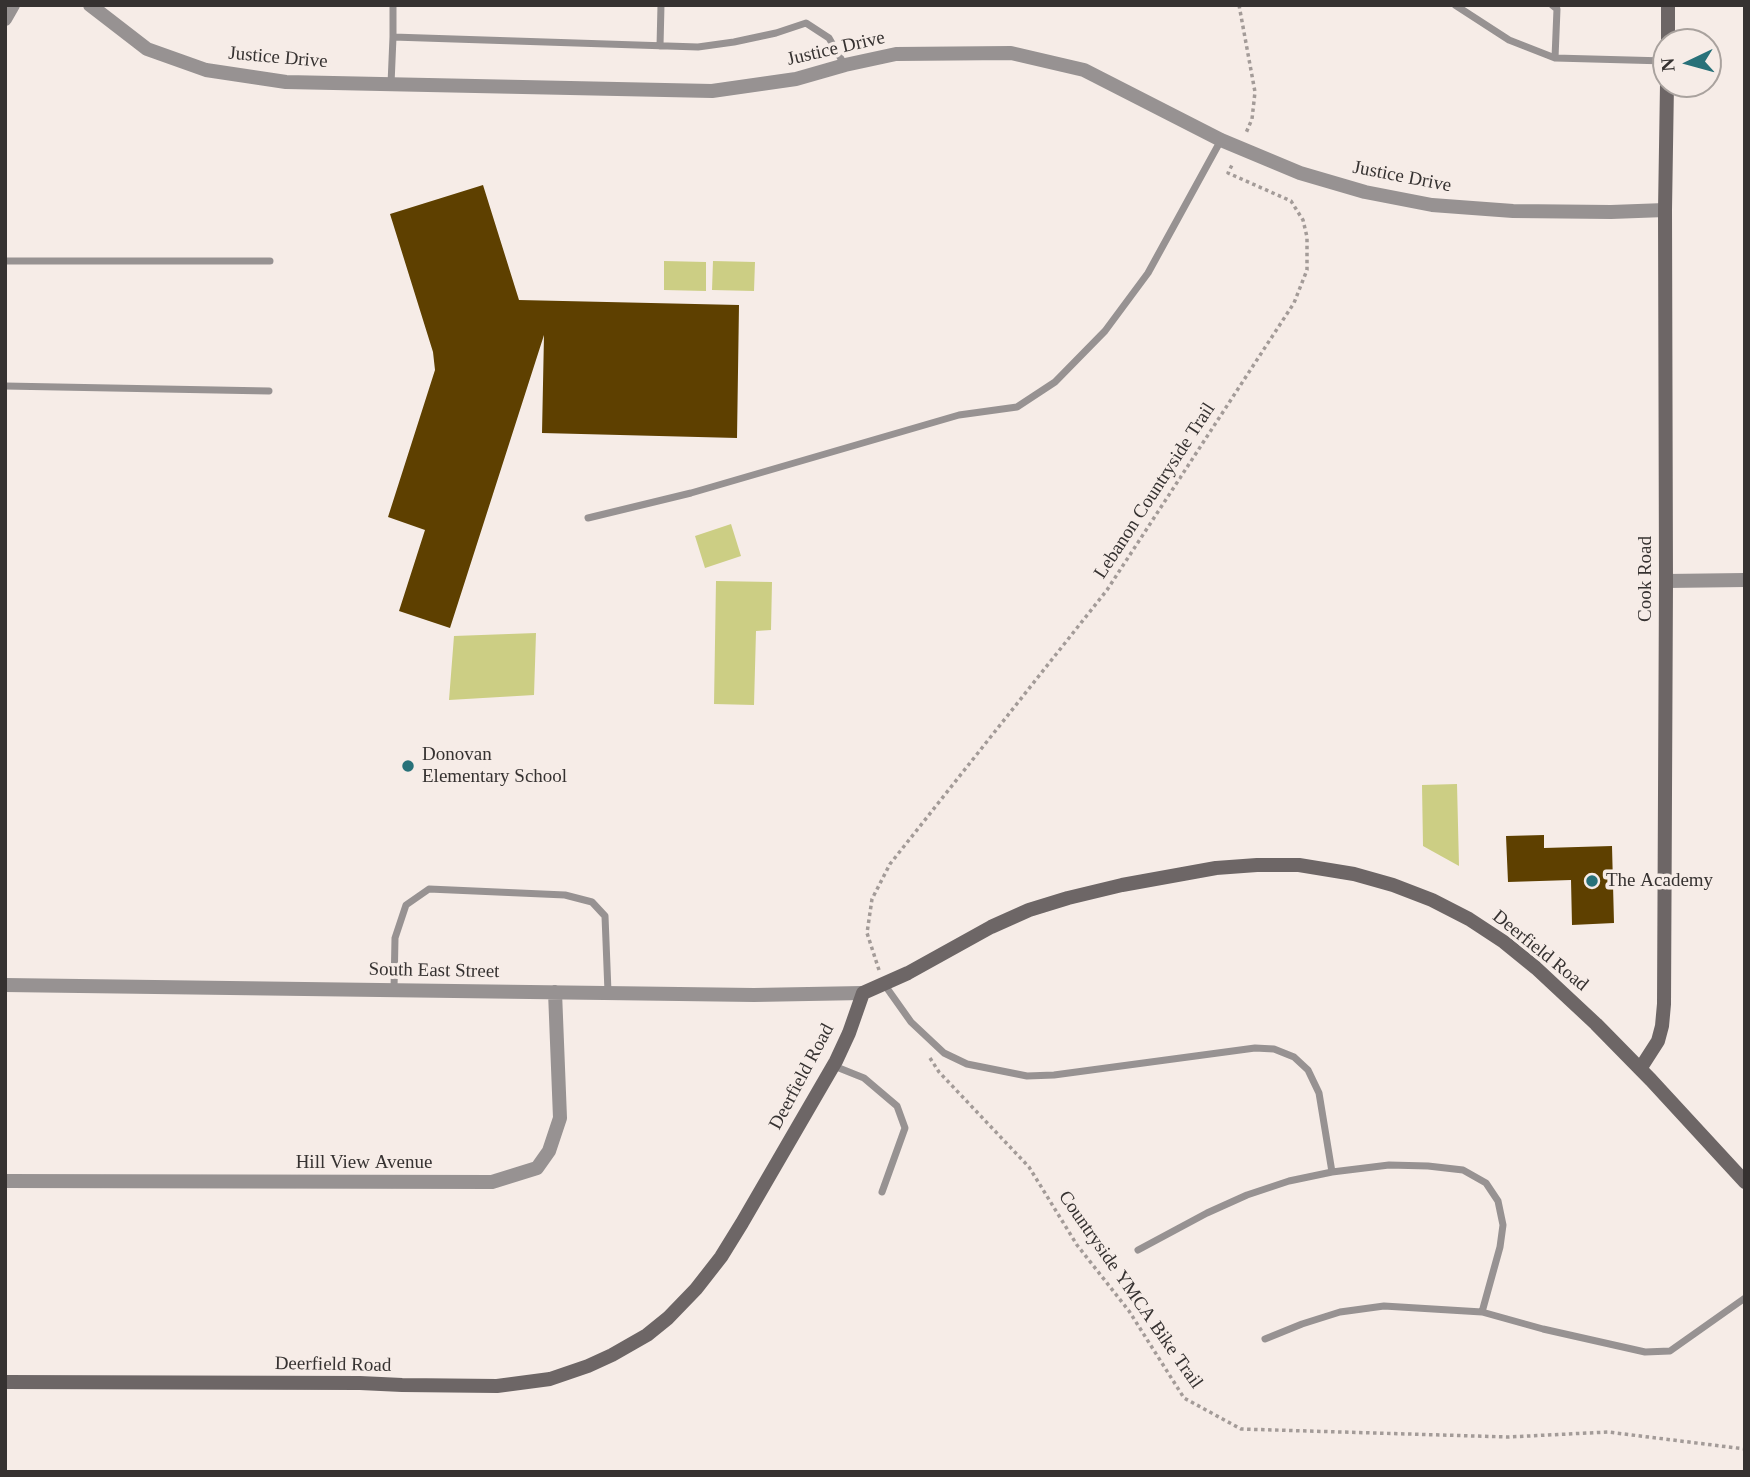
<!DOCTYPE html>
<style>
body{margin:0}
#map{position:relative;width:1750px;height:1477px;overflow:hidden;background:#f6ece7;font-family:Georgia,serif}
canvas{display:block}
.frame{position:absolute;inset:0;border:7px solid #363231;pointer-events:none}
.north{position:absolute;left:1652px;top:28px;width:70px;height:70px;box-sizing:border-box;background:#f6ece7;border:2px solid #a9a29e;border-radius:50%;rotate:265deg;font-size:19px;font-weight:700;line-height:28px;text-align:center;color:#363231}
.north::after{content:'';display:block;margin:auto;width:24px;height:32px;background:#287179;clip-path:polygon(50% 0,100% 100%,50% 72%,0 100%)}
</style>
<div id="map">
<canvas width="1750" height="1477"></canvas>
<div class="frame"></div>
<div class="north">N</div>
</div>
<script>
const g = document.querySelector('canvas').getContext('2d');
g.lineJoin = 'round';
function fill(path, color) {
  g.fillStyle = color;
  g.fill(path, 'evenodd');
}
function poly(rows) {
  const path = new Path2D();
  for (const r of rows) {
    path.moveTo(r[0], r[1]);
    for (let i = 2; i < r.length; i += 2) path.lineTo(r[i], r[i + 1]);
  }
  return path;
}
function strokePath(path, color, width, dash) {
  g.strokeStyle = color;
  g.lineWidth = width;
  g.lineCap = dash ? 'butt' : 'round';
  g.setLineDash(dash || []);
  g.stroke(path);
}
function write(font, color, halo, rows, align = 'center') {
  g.font = font + ' Georgia,serif';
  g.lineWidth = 7;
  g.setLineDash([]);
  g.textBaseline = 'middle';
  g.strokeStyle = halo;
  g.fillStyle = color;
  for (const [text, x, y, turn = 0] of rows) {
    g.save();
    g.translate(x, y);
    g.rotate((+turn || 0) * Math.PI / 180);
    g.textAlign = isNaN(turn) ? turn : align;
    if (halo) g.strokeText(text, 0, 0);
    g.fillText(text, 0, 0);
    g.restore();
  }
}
fill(poly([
 [664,261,706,262,706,291,664,290],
 [713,261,755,262,754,291,712,290],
 [731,524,741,556,705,568,695,536],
 [716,581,772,582,771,630,756,631,754,705,714,704],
 [536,633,534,695,449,700,454,636],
 [1457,784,1459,866,1423,846,1422,785]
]), '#ccce84');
fill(poly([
 [483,185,519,300,739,305,737,438,542,433,544,335,450,628,399,611,425,530,388,517,435,370,433,352,390,214],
 [1544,835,1544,848,1612,846,1614,923,1572,925,1571,880,1508,882,1506,836]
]), '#5e4000');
strokePath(poly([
 [1239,5,1255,92,1252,119,1246,133],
 [879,970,867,933,872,899,890,864,1107,590,1294,303,1307,270,1307,237,1303,220,1291,201,1228,173,1233,163],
 [930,1058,939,1072,1029,1167,1077,1245,1129,1311,1184,1398,1241,1429,1508,1437,1608,1432,1745,1449]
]), '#a39b98', 3.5, [3.5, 3.5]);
strokePath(poly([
 [1455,5,1509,40,1555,58,1666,61],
 [1552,5,1557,9,1555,58],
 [393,37,393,5],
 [660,46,661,5],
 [391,84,393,37,698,47,734,42,776,33,806,23,829,38,844,64],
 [5,261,270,261],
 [5,386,269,391],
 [588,518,691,493,959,415,1017,407,1055,382,1105,331,1148,273,1221,140],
 [884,984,911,1022,944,1053,967,1064,1027,1076,1054,1075,1255,1048,1274,1049,1294,1057,1308,1070,1319,1093,1332,1172],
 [394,989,395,938,406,905,429,889,565,895,592,902,605,916,608,992],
 [834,1066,864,1078,897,1106,905,1128,882,1192],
 [1138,1250,1207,1213,1247,1195,1289,1181,1332,1172,1389,1165,1428,1166,1463,1170,1486,1183,1498,1201,1503,1225,1500,1247,1482,1312],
 [1265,1339,1302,1324,1340,1312,1384,1306,1482,1312,1543,1329,1645,1352,1670,1351,1745,1298]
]), '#979292', 7);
strokePath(poly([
 [90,5,147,49,206,70,286,82,712,91,796,79,845,65,896,54,1011,53,1084,70,1221,140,1300,173,1365,192,1432,205,1513,211,1611,212,1665,210],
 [5,19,13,5],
 [1666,581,1745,580],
 [5,985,754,995,863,993],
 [5,1181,492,1182,537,1168,549,1151,560,1118,555,992]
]), '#979292', 14);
strokePath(poly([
 [1668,42,1668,5],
 [1640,1069,1658,1041,1662,1026,1664,1004,1666,581,1665,210,1667,84],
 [5,1382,360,1383,402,1385,497,1386,550,1379,588,1366,612,1355,647,1335,668,1318,696,1289,721,1257,742,1223,836,1061,849,1033,863,993,908,973,991,927,1029,910,1068,898,1122,885,1216,868,1257,865,1299,865,1354,874,1393,885,1432,900,1469,919,1504,942,1536,968,1596,1024,1651,1080,1745,1182]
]), '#6d6666', 14);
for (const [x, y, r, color] of [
 [408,766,7,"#287179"],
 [1592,881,7,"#287179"]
]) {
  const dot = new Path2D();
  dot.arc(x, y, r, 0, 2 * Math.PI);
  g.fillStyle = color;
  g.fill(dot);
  strokePath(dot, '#f6ece7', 2.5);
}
write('19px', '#363231', '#f6ece7', [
 ["Justice Drive",836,49,-13],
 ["Justice Drive",278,58,5],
 ["Justice Drive",1402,177,11],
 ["Lebanon Countryside Trail",1155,491,-57],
 ["Cook Road",1646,579,-90],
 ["Deerfield Road",1540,951,39],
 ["South East Street",434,971,1],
 ["Deerfield Road",802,1077,-62],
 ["Hill View Avenue",364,1163],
 ["Countryside YMCA Bike Trail",1130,1290,55],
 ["Deerfield Road",333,1365,1]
]);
write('19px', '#363231', '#f6ece7', [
 ["Donovan",422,755],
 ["Elementary School",422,777],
 ["The Academy",1606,881]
], 'left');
</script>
